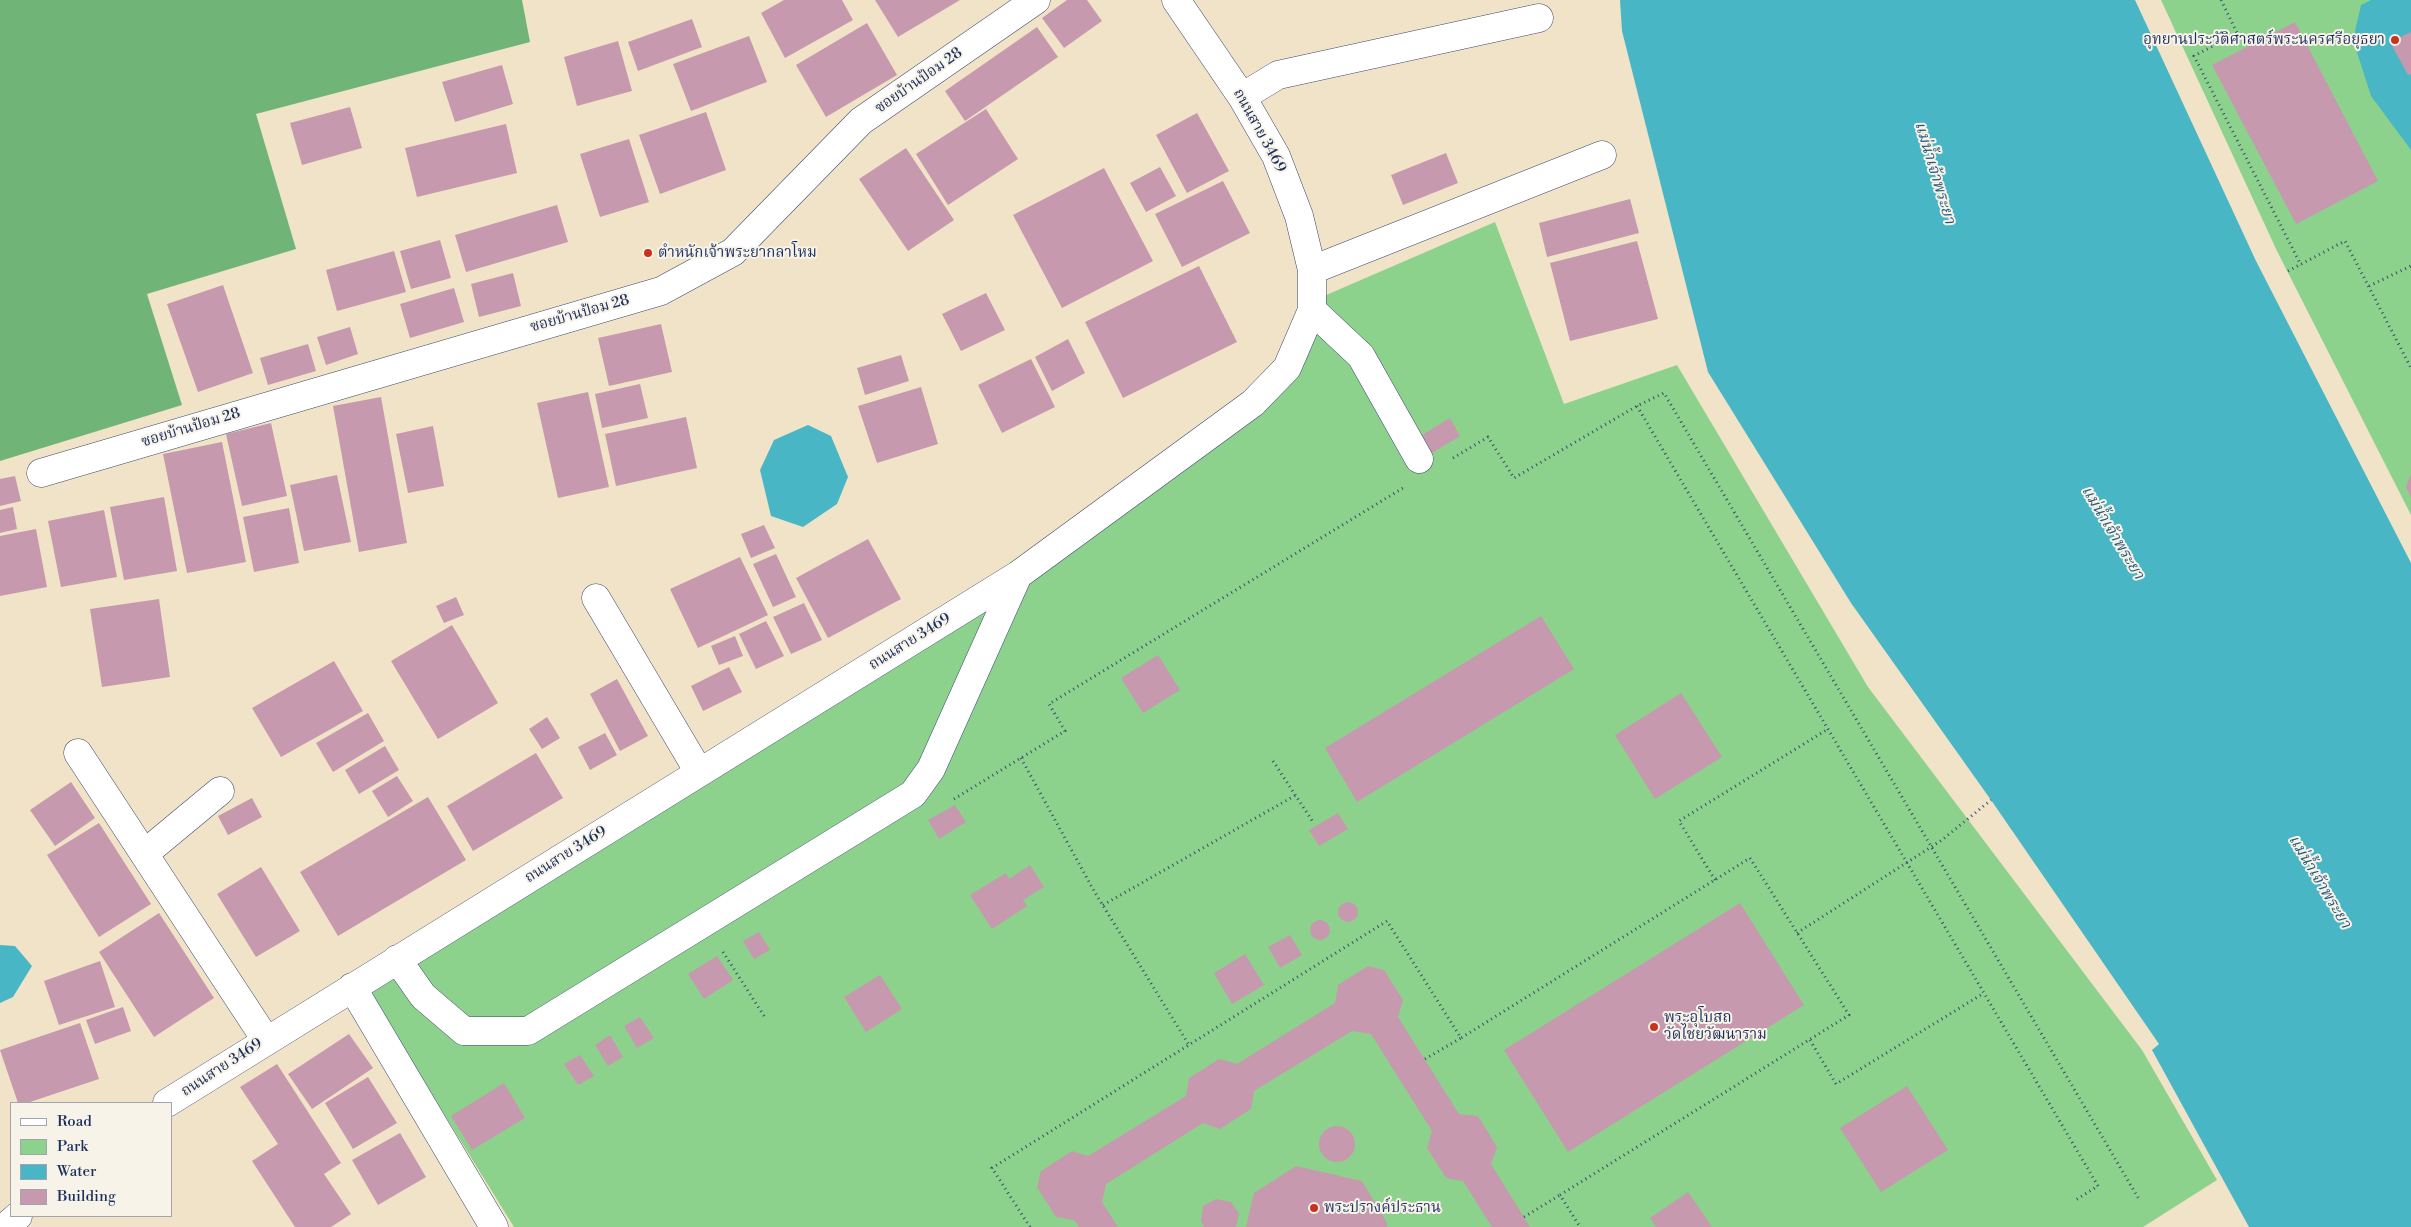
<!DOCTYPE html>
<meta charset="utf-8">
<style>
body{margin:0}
#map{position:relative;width:2411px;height:1227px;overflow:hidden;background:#f1e3c7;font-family:"Libre Bodoni",serif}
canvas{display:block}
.legend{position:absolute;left:10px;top:1102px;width:162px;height:115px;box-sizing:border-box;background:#f7f3e8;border:1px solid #9fa5b1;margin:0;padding:6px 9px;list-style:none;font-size:15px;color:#1b2f5e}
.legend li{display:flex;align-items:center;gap:10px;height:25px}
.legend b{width:25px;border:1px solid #9fa5b1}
</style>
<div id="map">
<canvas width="2411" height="1227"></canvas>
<ul class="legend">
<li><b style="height:6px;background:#fff"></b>Road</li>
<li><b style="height:14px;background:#8cd28c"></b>Park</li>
<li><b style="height:14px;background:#49b6c5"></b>Water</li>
<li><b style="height:14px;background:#c799ae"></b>Building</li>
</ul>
</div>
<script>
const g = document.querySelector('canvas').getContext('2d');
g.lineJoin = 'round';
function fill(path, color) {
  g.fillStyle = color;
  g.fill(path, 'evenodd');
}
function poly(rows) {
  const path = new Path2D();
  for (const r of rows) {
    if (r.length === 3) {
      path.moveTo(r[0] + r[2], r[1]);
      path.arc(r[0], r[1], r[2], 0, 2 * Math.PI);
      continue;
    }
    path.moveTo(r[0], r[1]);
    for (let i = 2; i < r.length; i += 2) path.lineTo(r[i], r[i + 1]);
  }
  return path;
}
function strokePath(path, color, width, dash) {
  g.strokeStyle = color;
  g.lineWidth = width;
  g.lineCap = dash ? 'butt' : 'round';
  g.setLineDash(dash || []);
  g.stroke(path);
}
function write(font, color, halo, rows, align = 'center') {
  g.font = font + ' "Libre Bodoni","Noto Serif Thai",serif';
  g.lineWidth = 4;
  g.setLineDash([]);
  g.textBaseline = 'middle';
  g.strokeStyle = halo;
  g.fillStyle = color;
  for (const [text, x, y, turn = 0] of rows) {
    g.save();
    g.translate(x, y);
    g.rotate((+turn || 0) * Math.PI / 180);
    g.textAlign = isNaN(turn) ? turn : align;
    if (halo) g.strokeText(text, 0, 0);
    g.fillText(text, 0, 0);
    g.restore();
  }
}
fill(poly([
 [2161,0,2411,0,2411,515,2277,251],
 [1495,222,1564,404,1677,365,1868,687,2142,1050,2217,1180,2143,1227,514,1227,368,991,1242,426,1324,296]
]), '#8cd28c');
fill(poly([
 [0,0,522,0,530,42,256,114,296,249,147,294,182,405,0,461]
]), '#71b478');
fill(poly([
 [1620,0,2135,0,2256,261,2411,563,2411,1227,2249,1227,2152,1050,2159,1044,1991,800,1851,603,1708,372,1622,31],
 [2371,0,2411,0,2411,150,2371,96,2353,40,2361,5],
 [808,425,831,436,848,477,837,504,803,527,771,516,760,470,774,440],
 [0,945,15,946,32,966,13,997,0,1003]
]), '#49b6c5');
fill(poly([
 [784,0,842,0,853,20,785,58,761,13],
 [875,0,960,0,898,37],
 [1067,0,1087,0,1102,21,1064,48,1042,18],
 [692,19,702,47,638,71,628,42],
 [2295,22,2378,181,2296,224,2212,65],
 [867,23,897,75,826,117,796,65],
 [1037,27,1058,57,965,121,945,91],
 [2411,32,2411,74,2408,75,2390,42],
 [749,36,767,82,691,111,673,64],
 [618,41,632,91,577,106,564,57],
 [502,65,513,104,455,122,442,82],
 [350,107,362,148,302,165,290,123],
 [986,109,1018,159,948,205,916,154],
 [706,112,726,170,660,194,639,135],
 [1197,113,1229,171,1187,193,1156,135],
 [506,124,517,173,417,197,405,148],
 [629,139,649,202,600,217,580,154],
 [906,148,954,220,908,251,859,179],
 [1446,153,1458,183,1403,205,1391,175],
 [1160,167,1176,196,1146,212,1130,183],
 [1104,168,1153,261,1062,308,1013,215],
 [1223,181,1250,233,1182,267,1155,214],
 [1630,199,1639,233,1547,257,1539,223],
 [557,205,568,242,466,272,455,235],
 [440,240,451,278,411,289,400,251],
 [1637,241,1658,319,1570,341,1550,263],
 [394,251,406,292,337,311,326,270],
 [1199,266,1237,342,1123,398,1085,322],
 [513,273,521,306,479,317,471,284],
 [223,285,253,373,198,392,167,304],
 [454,288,464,322,410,338,400,304],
 [986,293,1005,330,961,351,942,314],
 [661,324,672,372,609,386,598,338],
 [350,327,358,354,326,365,317,337],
 [1068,339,1085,373,1052,391,1035,357],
 [308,344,316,371,268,385,260,358],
 [901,355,909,381,865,395,857,368],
 [1031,359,1055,407,1002,433,978,385],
 [640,384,648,418,602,428,595,394],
 [921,387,938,444,877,463,858,406],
 [588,392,609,487,558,498,537,403],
 [381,397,407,543,359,552,333,406],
 [686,417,697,468,616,486,605,434],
 [1450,418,1460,436,1432,453,1422,435],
 [271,423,287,496,242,506,226,434],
 [433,426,444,486,408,493,396,434],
 [222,442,246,562,187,573,163,454],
 [2411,474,2411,498,2406,487],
 [337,475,351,542,304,551,290,485],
 [15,476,21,501,0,506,0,479],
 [164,497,177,571,124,580,110,507],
 [13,507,17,529,0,533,0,510],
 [289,508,299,563,254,572,243,517],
 [104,510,117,577,61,587,48,521],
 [764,525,775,548,751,558,741,534],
 [36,529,47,587,0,596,0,536],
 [868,539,901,599,828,638,796,578],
 [776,554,796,597,773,607,753,564],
 [740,557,768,615,698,648,670,589],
 [456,597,464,615,444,623,436,606],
 [159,599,170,677,102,687,90,609],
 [804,603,822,640,791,654,773,617],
 [1541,616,1574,669,1357,802,1325,748],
 [766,621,784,656,756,669,739,634],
 [452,625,498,703,438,739,391,661],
 [735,636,743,656,719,665,711,646],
 [1158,655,1180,690,1143,713,1121,678],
 [334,661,363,711,281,757,252,708],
 [729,667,742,692,703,711,691,686],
 [617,679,648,736,620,751,590,694],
 [1681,693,1722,757,1655,799,1615,735],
 [368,713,384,741,333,772,316,743],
 [547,717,560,738,542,749,529,729],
 [605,733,617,755,590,770,578,747],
 [385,746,399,770,359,794,345,770],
 [536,753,563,798,473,851,447,806],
 [397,776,413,801,388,817,372,791],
 [71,782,95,818,55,846,30,810],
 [428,797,466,860,338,936,300,872],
 [252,798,262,817,228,835,218,816],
 [955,805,966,822,939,839,928,820],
 [1338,813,1348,829,1319,846,1309,830],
 [99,823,151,904,99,937,47,855],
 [1030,865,1044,887,1023,900,1027,906,992,929,970,895,1006,873,1009,879],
 [261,867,300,931,256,957,217,894],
 [1348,912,10],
 [1740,903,1804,1005,1568,1152,1504,1050],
 [159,913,214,998,154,1037,99,952],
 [1320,930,10],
 [759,932,770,950,754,959,743,941],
 [1290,935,1302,955,1280,968,1268,947],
 [1245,954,1264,985,1232,1004,1214,973],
 [717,956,733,980,704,999,688,974],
 [100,961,115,1007,59,1025,44,981],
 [1368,966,1384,970,1403,1000,1398,1017,1459,1114,1478,1116,1497,1147,1491,1164,1530,1227,1492,1227,1463,1181,1446,1178,1427,1148,1432,1131,1371,1034,1352,1031,1254,1091,1251,1109,1220,1129,1203,1123,1106,1184,1102,1202,1118,1227,1079,1227,1074,1220,1056,1217,1037,1187,1041,1171,1072,1151,1088,1156,1186,1096,1189,1078,1219,1059,1237,1064,1335,1003,1338,985],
 [880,975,902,1009,866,1032,844,997],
 [123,1007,131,1031,95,1044,86,1020],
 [640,1017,654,1038,637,1048,624,1026],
 [80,1023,99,1079,27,1103,18,1103,0,1050],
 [349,1034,373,1068,312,1109,288,1074],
 [610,1035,623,1057,608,1066,595,1045],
 [580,1055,594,1076,578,1085,564,1064],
 [277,1064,341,1163,324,1174,351,1214,331,1227,295,1227,252,1161,278,1144,240,1087],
 [368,1077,397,1123,353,1149,325,1103],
 [504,1083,525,1118,472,1150,451,1116],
 [1907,1086,1948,1150,1881,1192,1840,1128],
 [1337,1144,18],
 [400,1133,426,1177,378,1205,352,1160],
 [1296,1166,1362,1181,1387,1223,1387,1227,1246,1227,1254,1193],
 [1688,1192,1712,1227,1656,1227,1650,1218],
 [1216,1199,1231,1202,1239,1214,1236,1227,1204,1227,1201,1221,1203,1206]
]), '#c799ae');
const minor = poly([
 [1242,97,1278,75,1539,18],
 [1312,270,1602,155],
 [1312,310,1361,356,1419,459],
 [41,473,661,291,733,252,861,121,1036,0],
 [596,598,699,772],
 [78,753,266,1040],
 [144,854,220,791],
 [397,959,423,996,464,1031,528,1031,913,794,931,769,1018,575],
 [352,987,494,1227],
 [167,1103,1018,575,1253,403,1287,368,1312,310,1312,270,1299,216,1276,156,1242,97,1176,0],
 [5,1227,18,1216]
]);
strokePath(minor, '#3b4a6e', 29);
strokePath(poly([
 [2221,0,2237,33,2194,56,2301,265],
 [2288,271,2345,241,2411,368],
 [2369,286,2411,266],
 [1637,406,2098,1186,2074,1201],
 [1453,458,1488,437,1514,478,1637,406,1664,393,2140,1201],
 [1021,758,1094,891,1189,1045],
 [1273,761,1313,822],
 [954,799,1065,731,1049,704,1403,488],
 [1715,880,1679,821,1828,729],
 [1103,905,1296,795],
 [1797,933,1942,840,1991,800],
 [723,952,766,1019],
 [1810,1040,1836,1084,1984,993],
 [1425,1059,1461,1038],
 [1524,1217,1560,1195],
 [1030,1227,992,1168,1387,921,1461,1038,1750,858,1849,1015,1560,1195,1580,1227]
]), '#3b4a6e', 3, [1, 4]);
strokePath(minor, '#fff', 28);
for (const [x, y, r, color] of [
 [2395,40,5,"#c8321e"],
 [648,253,5,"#c8321e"],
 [1654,1027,5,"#c8321e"],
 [1314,1208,5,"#c8321e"]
]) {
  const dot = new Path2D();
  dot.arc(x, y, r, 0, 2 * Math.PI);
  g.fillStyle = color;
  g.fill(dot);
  strokePath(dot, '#f7f3e8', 2);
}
write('15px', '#1b2f5e', '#f7f3e8', [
 ["อุทยานประวัติศาสตร์พระนครศรีอยุธยา",2385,40,"right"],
 ["ตำหนักเจ้าพระยากลาโหม",658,253],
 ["พระอุโบสถ",1664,1018],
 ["วัดไชยวัฒนาราม",1664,1035],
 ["พระปรางค์ประธาน",1324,1208]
], 'left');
write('15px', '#1b2f5e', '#f7f3e8', [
 ["ซอยบ้านป้อม 28",919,81,-35],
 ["ถนนสาย 3469",1259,131,61],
 ["ซอยบ้านป้อม 28",580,314,-16],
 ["ซอยบ้านป้อม 28",191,428,-17],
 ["ถนนสาย 3469",910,642,-32],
 ["ถนนสาย 3469",566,855,-32],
 ["ถนนสาย 3469",222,1068,-33]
]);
write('italic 16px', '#29587d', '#f7f3e8', [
 ["แม่น้ำเจ้าพระยา",1934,173,73],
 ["แม่น้ำเจ้าพระยา",2112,533,59],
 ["แม่น้ำเจ้าพระยา",2319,882,59]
]);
</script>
